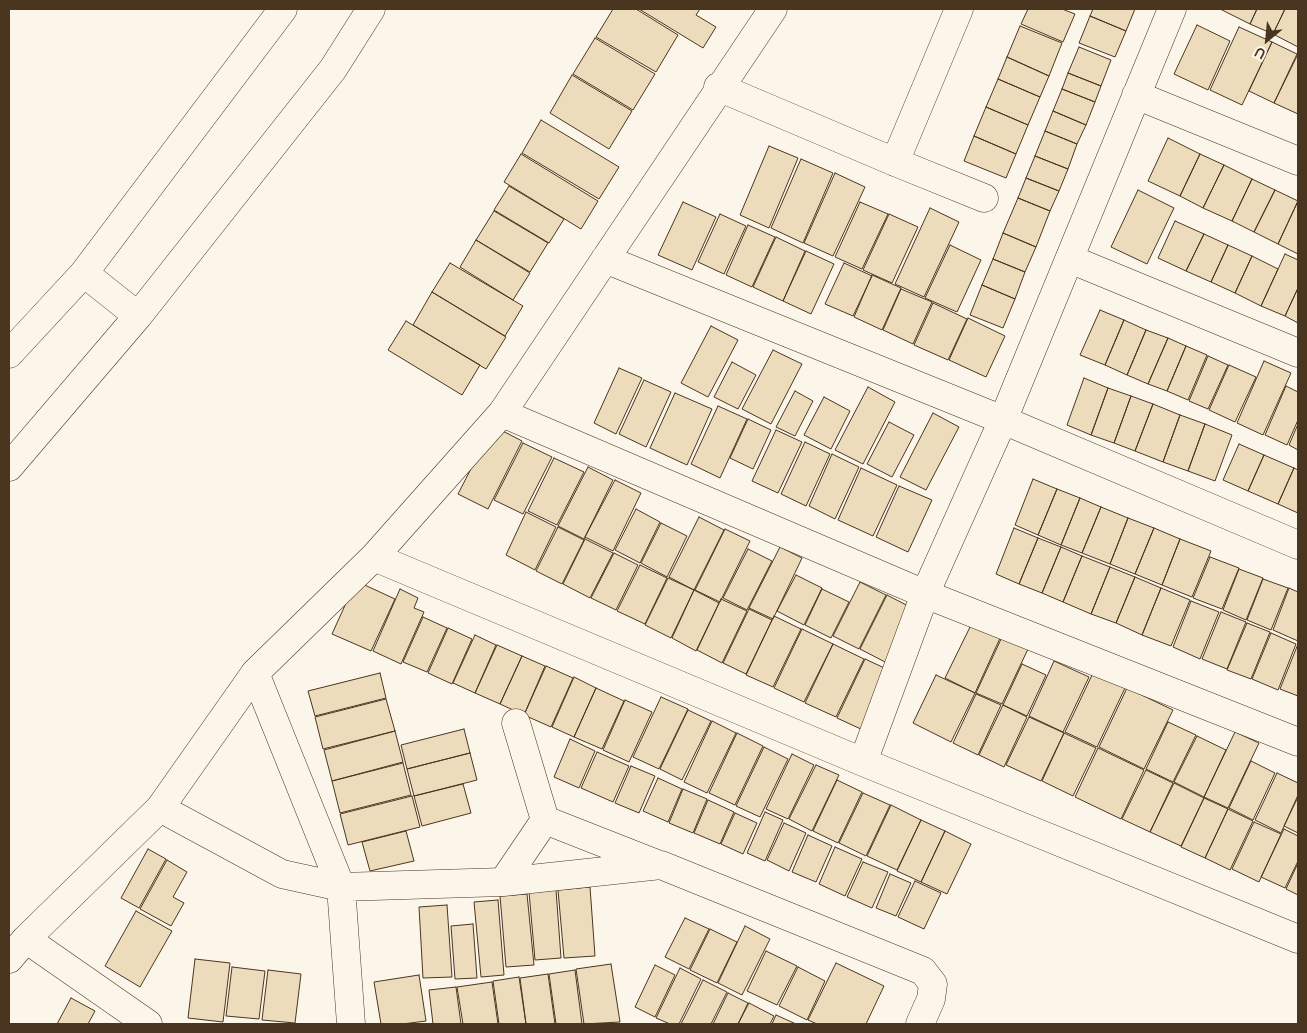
<!DOCTYPE html>
<style>
body{margin:0}
#map{position:relative;width:1307px;height:1033px;overflow:hidden;background:#fbf6e9;font-family:Cabin,sans-serif}
canvas{display:block}
.frame{position:absolute;inset:0;border:10px solid #4a3520;pointer-events:none}
.north{position:absolute;left:1242px;top:15px;width:50px;height:50px;-webkit-text-stroke:4px #fbf6e9;paint-order:stroke;rotate:208deg;font-size:14px;font-weight:700;line-height:20px;text-align:center;color:#4a3520}
.north::after{content:'';display:block;margin:auto;width:18px;height:22px;background:#4a3520;clip-path:polygon(50% 0,100% 100%,50% 72%,0 100%)}
</style>
<div id="map">
<canvas width="1307" height="1033"></canvas>
<div class="frame"></div>
<div class="north">U</div>
</div>
<script>
const g = document.querySelector('canvas').getContext('2d');
g.lineJoin = 'round';
function fill(path, color) {
  g.fillStyle = color;
  g.fill(path, 'evenodd');
}
function poly(rows) {
  const path = new Path2D();
  for (const r of rows) {
    path.moveTo(r[0], r[1]);
    for (let i = 2; i < r.length; i += 2) path.lineTo(r[i], r[i + 1]);
  }
  return path;
}
function strokePath(path, color, width, dash) {
  g.strokeStyle = color;
  g.lineWidth = width;
  g.lineCap = dash ? 'butt' : 'round';
  g.setLineDash(dash || []);
  g.stroke(path);
}
const building = poly([
 [613,9,636,9,678,35,656,72,596,37,613,9],
 [639,9,700,9,696,15,716,27,703,48,639,9],
 [1028,9,1062,9,1075,14,1063,42,1021,24,1028,9],
 [1093,9,1135,9,1126,31,1090,16,1093,9],
 [1220,9,1257,9,1250,24,1220,9],
 [1257,9,1285,9,1273,34,1250,24,1257,9],
 [1285,9,1298,9,1298,47,1273,34,1285,9],
 [1090,16,1126,31,1115,57,1079,43,1090,16],
 [1197,25,1230,41,1208,90,1174,74,1197,25],
 [1020,26,1062,43,1049,76,1007,57,1020,26],
 [1239,27,1272,42,1242,105,1210,90,1239,27],
 [595,38,655,74,633,110,573,74,595,38],
 [1272,42,1297,54,1274,103,1249,91,1272,42],
 [1079,47,1111,60,1101,86,1068,73,1079,47],
 [1298,54,1298,114,1274,103,1298,54],
 [1007,57,1049,76,1040,97,998,79,1007,57],
 [1068,73,1101,86,1095,102,1062,89,1068,73],
 [572,75,632,111,609,149,550,113,572,75],
 [998,79,1040,97,1028,125,986,107,998,79],
 [1062,89,1095,102,1086,125,1053,111,1062,89],
 [986,107,1028,125,1016,154,974,136,986,107],
 [1053,111,1086,125,1077,144,1045,131,1053,111],
 [541,120,619,167,599,199,522,153,541,120],
 [1045,131,1077,144,1068,169,1035,156,1045,131],
 [974,136,1016,154,1006,178,964,161,974,136],
 [1168,138,1200,154,1180,196,1148,181,1168,138],
 [769,146,798,158,769,228,740,215,769,146],
 [521,154,598,201,581,229,504,182,521,154],
 [1200,154,1224,165,1203,208,1180,196,1200,154],
 [1035,156,1068,169,1059,191,1026,178,1035,156],
 [801,159,833,173,803,243,771,228,801,159],
 [1224,165,1252,179,1232,221,1203,208,1224,165],
 [835,173,865,187,833,256,804,243,835,173],
 [1026,178,1059,191,1050,211,1018,198,1026,178],
 [1252,179,1275,190,1254,232,1232,221,1252,179],
 [509,186,564,219,549,243,494,210,509,186],
 [1138,190,1174,208,1147,264,1111,247,1138,190],
 [1275,190,1298,201,1278,244,1254,232,1275,190],
 [1018,198,1050,211,1036,247,1003,233,1018,198],
 [1298,201,1298,254,1278,244,1298,201],
 [683,202,716,217,692,270,658,255,683,202],
 [860,202,888,214,862,269,835,257,860,202],
 [930,208,959,222,924,297,895,284,930,208],
 [494,211,548,243,530,272,476,240,494,211],
 [720,214,746,226,724,274,698,262,720,214],
 [889,214,918,227,892,283,863,270,889,214],
 [1175,221,1204,234,1186,271,1158,258,1175,221],
 [748,225,775,237,752,287,726,275,748,225],
 [1003,233,1036,247,1025,272,993,259,1003,233],
 [1204,234,1228,245,1211,282,1186,271,1204,234],
 [776,237,805,251,783,301,753,287,776,237],
 [476,240,530,273,513,300,460,267,476,240],
 [950,245,981,260,957,312,925,298,950,245],
 [1228,245,1252,256,1235,293,1211,282,1228,245],
 [806,251,834,264,811,314,783,301,806,251],
 [1285,254,1298,260,1298,288,1285,316,1261,306,1285,254],
 [1252,256,1278,269,1261,306,1235,293,1252,256],
 [993,259,1025,272,1015,299,982,285,993,259],
 [450,263,523,306,505,336,432,292,450,263],
 [844,263,872,276,853,316,825,304,844,263],
 [872,275,901,288,882,330,854,317,872,275],
 [982,285,1015,299,1003,328,970,315,982,285],
 [1298,288,1298,323,1285,316,1298,288],
 [901,289,932,302,913,344,883,330,901,289],
 [432,292,506,337,486,369,413,325,432,292],
 [933,303,967,319,948,360,914,345,933,303],
 [1100,310,1124,320,1105,365,1080,355,1100,310],
 [968,318,1005,336,986,377,949,360,968,318],
 [1124,320,1146,330,1127,375,1105,365,1124,320],
 [406,321,480,365,462,395,388,350,406,321],
 [711,326,738,340,708,397,681,383,711,326],
 [1146,330,1168,338,1148,384,1127,375,1146,330],
 [1168,338,1186,346,1167,391,1148,384,1168,338],
 [1186,346,1207,355,1188,400,1167,391,1186,346],
 [773,350,802,364,771,424,742,409,773,350],
 [1208,356,1228,365,1208,409,1189,401,1208,356],
 [1264,361,1291,373,1263,435,1237,423,1264,361],
 [732,362,756,375,738,409,714,397,732,362],
 [1229,365,1256,377,1235,422,1209,410,1229,365],
 [619,368,642,378,616,434,594,423,619,368],
 [1084,378,1108,388,1091,435,1067,425,1084,378],
 [644,380,671,392,646,447,619,434,644,380],
 [1286,386,1298,392,1298,420,1287,445,1265,435,1286,386],
 [868,387,895,402,863,464,835,450,868,387],
 [1108,388,1131,396,1114,443,1091,435,1108,388],
 [795,391,813,401,795,436,776,427,795,391],
 [675,393,712,409,687,465,650,448,675,393],
 [1131,396,1153,404,1135,451,1114,443,1131,396],
 [824,397,850,411,831,449,804,435,824,397],
 [1153,404,1180,415,1163,462,1135,451,1153,404],
 [718,406,747,419,720,478,691,464,718,406],
 [933,413,959,427,926,490,900,477,933,413],
 [1180,415,1205,424,1188,471,1163,462,1180,415],
 [748,419,771,430,753,469,730,458,748,419],
 [889,422,914,435,892,477,867,464,889,422],
 [1205,424,1232,435,1215,481,1188,471,1205,424],
 [1298,424,1298,450,1289,445,1298,424],
 [493,426,522,441,488,509,458,494,493,426],
 [776,430,802,442,778,493,752,481,776,430],
 [805,442,830,454,806,506,781,494,805,442],
 [523,443,552,457,523,514,494,500,523,443],
 [1239,444,1264,455,1248,491,1223,480,1239,444],
 [832,454,859,467,835,519,809,506,832,454],
 [1264,455,1294,468,1278,504,1248,491,1264,455],
 [554,458,584,472,557,525,528,511,554,458],
 [588,467,613,480,584,539,558,526,588,467],
 [861,468,897,485,873,536,838,520,861,468],
 [1294,468,1298,470,1298,513,1278,504,1294,468],
 [1033,479,1057,489,1038,535,1015,525,1033,479],
 [615,480,641,493,613,551,585,537,615,480],
 [899,486,932,500,908,552,876,537,899,486],
 [1057,489,1080,498,1061,545,1038,535,1057,489],
 [1080,498,1101,507,1082,553,1061,545,1080,498],
 [1101,507,1128,518,1110,564,1082,553,1101,507],
 [636,509,660,522,640,563,615,550,636,509],
 [526,512,556,527,535,570,506,555,526,512],
 [699,517,724,530,694,590,669,577,699,517],
 [1128,518,1154,528,1135,574,1110,564,1128,518],
 [661,523,687,536,667,577,641,563,661,523],
 [558,527,584,540,562,584,536,571,558,527],
 [1014,528,1038,538,1019,584,996,574,1014,528],
 [1154,528,1180,539,1162,585,1135,574,1154,528],
 [725,529,750,541,720,602,695,590,725,529],
 [1038,538,1061,547,1042,593,1019,584,1038,538],
 [585,539,613,553,590,598,563,584,585,539],
 [1180,539,1211,551,1192,597,1162,585,1180,539],
 [780,547,802,558,773,619,749,608,780,547],
 [1061,547,1082,556,1063,602,1042,593,1061,547],
 [748,549,772,561,747,610,723,598,748,549],
 [614,553,638,565,616,610,591,598,614,553],
 [1082,556,1110,567,1091,614,1063,602,1082,556],
 [1210,557,1239,568,1222,609,1193,598,1210,557],
 [640,565,667,578,645,624,617,611,640,565],
 [1110,567,1135,577,1116,623,1091,614,1110,567],
 [1239,569,1263,578,1246,620,1223,610,1239,569],
 [796,575,822,588,804,625,777,611,796,575],
 [1135,577,1161,588,1142,635,1116,623,1135,577],
 [668,578,694,590,671,638,645,625,668,578],
 [1263,579,1288,588,1271,630,1247,620,1263,579],
 [356,581,395,599,371,651,332,634,356,581],
 [860,582,886,595,859,649,833,636,860,582],
 [1161,588,1190,600,1171,646,1142,635,1161,588],
 [1289,588,1298,592,1298,641,1273,630,1289,588],
 [400,589,418,598,414,608,424,612,401,664,373,651,400,589],
 [822,589,849,602,831,638,805,625,822,589],
 [694,590,719,603,696,651,672,638,694,590],
 [887,595,914,609,887,663,860,649,887,595],
 [721,599,747,611,722,663,697,650,721,599],
 [1191,601,1219,612,1200,659,1173,647,1191,601],
 [749,609,772,620,746,674,723,663,749,609],
 [1221,612,1246,622,1227,669,1202,659,1221,612],
 [774,616,801,629,773,687,746,675,774,616],
 [423,617,447,628,427,672,403,662,423,617],
 [972,623,1001,636,975,693,945,678,972,623],
 [1247,623,1270,632,1251,679,1227,670,1247,623],
 [448,628,472,639,452,684,428,673,448,628],
 [802,629,833,644,804,702,774,688,802,629],
 [1271,633,1296,644,1278,690,1252,679,1271,633],
 [475,635,496,645,475,693,453,683,475,635],
 [1002,637,1028,649,1002,704,976,693,1002,637],
 [833,644,864,659,836,717,805,703,833,644],
 [1298,644,1298,696,1280,689,1298,644],
 [497,645,522,656,500,704,475,693,497,645],
 [522,656,545,666,524,715,500,704,522,656],
 [865,659,891,671,863,730,837,718,865,659],
 [1054,661,1089,677,1063,732,1029,716,1054,661],
 [1022,664,1046,675,1027,716,1003,705,1022,664],
 [546,666,573,678,551,727,524,715,546,666],
 [380,673,386,698,315,716,308,691,380,673],
 [1093,673,1125,688,1097,747,1065,732,1093,673],
 [936,675,975,693,951,742,913,723,936,675],
 [574,677,596,688,574,737,552,727,574,677],
 [596,688,624,701,602,749,574,737,596,688],
 [1127,688,1173,710,1144,769,1099,747,1127,688],
 [976,694,1001,705,978,755,953,743,976,694],
 [661,697,688,709,659,769,633,757,661,697],
 [386,699,395,731,323,749,315,717,386,699],
 [625,700,652,712,629,762,603,750,625,700],
 [1003,705,1027,717,1004,767,979,755,1003,705],
 [688,710,711,721,682,780,660,769,688,710],
 [1029,717,1064,733,1041,781,1006,765,1029,717],
 [712,721,736,733,707,793,684,782,712,721],
 [1168,722,1196,735,1173,782,1146,769,1168,722],
 [464,729,470,753,407,769,401,745,464,729],
 [395,731,403,762,332,781,324,750,395,731],
 [1235,732,1259,743,1228,808,1204,797,1235,732],
 [737,733,763,746,735,805,709,793,737,733],
 [1064,733,1096,748,1073,796,1042,781,1064,733],
 [1197,736,1226,750,1204,797,1174,782,1197,736],
 [570,739,595,751,579,788,554,777,570,739],
 [764,747,788,759,760,817,736,806,764,747],
 [1098,748,1144,770,1121,819,1075,797,1098,748],
 [597,752,629,766,613,802,581,788,597,752],
 [470,753,477,780,414,796,407,769,470,753],
 [792,754,814,765,788,819,766,809,792,754],
 [1251,761,1275,773,1253,820,1229,808,1251,761],
 [403,763,411,795,340,813,332,781,403,763],
 [816,765,839,775,812,831,789,819,816,765],
 [631,766,655,776,639,813,615,803,631,766],
 [1146,770,1173,783,1150,832,1122,819,1146,770],
 [1277,773,1298,783,1298,795,1281,833,1255,820,1277,773],
 [658,778,682,789,668,822,643,811,658,778],
 [837,780,862,792,838,843,813,831,837,780],
 [1174,783,1204,798,1181,846,1150,832,1174,783],
 [463,784,471,813,422,826,414,796,463,784],
 [683,789,707,799,693,833,669,823,683,789],
 [863,793,890,805,866,856,839,843,863,793],
 [412,796,420,827,348,845,340,814,412,796],
 [1298,797,1298,833,1284,826,1298,797],
 [1204,798,1228,809,1205,858,1181,847,1204,798],
 [708,800,734,812,720,844,694,833,708,800],
 [891,805,921,820,897,870,867,856,891,805],
 [1228,809,1253,821,1230,870,1205,858,1228,809],
 [765,812,783,820,765,861,747,853,765,812],
 [735,813,757,823,743,854,721,844,735,813],
 [921,820,945,831,921,882,897,871,921,820],
 [1254,822,1281,834,1259,882,1232,869,1254,822],
 [784,823,806,833,789,871,767,860,784,823],
 [1284,829,1298,836,1298,861,1285,888,1261,877,1284,829],
 [406,831,414,861,370,871,362,842,406,831],
 [945,831,971,844,947,894,921,882,945,831],
 [808,835,832,846,816,882,792,872,808,835],
 [835,847,862,859,845,896,819,884,835,847],
 [148,849,166,859,139,908,121,898,148,849],
 [167,860,187,872,173,897,184,903,171,926,140,909,167,860],
 [863,862,888,872,872,908,847,897,863,862],
 [1298,863,1298,895,1286,889,1298,863],
 [890,874,911,883,896,916,876,908,890,874],
 [915,881,941,893,924,929,898,917,915,881],
 [590,887,595,956,564,958,558,890,590,887],
 [556,890,561,958,535,960,529,892,556,890],
 [527,894,534,965,506,967,500,896,527,894],
 [498,900,504,975,481,977,474,902,498,900],
 [447,905,452,977,423,978,419,907,447,905],
 [136,911,172,931,140,987,105,966,136,911],
 [685,918,709,929,689,969,665,957,685,918],
 [473,924,477,978,455,979,451,926,473,924],
 [745,926,770,939,742,995,718,983,745,926],
 [710,929,737,942,717,983,690,970,710,929],
 [766,951,797,966,777,1005,747,991,766,951],
 [195,959,230,963,223,1022,188,1018,195,959],
 [836,963,884,986,866,1024,817,1024,808,1020,836,963],
 [611,964,620,1022,584,1024,576,969,611,964],
 [655,965,675,975,655,1017,635,1007,655,965],
 [232,967,265,971,259,1019,226,1016,232,967],
 [798,967,825,981,807,1020,779,1006,798,967],
 [680,968,701,979,679,1024,670,1024,656,1018,680,968],
 [268,970,301,974,295,1023,262,1020,268,970],
 [575,970,582,1024,556,1024,549,974,575,970],
 [548,974,555,1024,526,1024,520,978,548,974],
 [419,975,426,1021,402,1024,381,1024,374,982,419,975],
 [519,977,526,1024,499,1024,493,981,519,977],
 [703,980,727,992,711,1024,681,1024,703,980],
 [492,982,498,1024,463,1024,457,987,492,982],
 [456,987,461,1024,433,1024,429,990,456,987],
 [728,993,748,1003,738,1024,713,1024,728,993],
 [71,998,95,1011,88,1024,57,1024,71,998],
 [749,1003,774,1016,770,1024,738,1024,749,1003],
 [776,1015,796,1024,772,1024,776,1015]
]);
fill(building, '#ecdcbc');
strokePath(building, '#4a3520', 1);
const street = poly([
 [718,87,895,162,984,198],
 [1136,95,1298,161],
 [895,162,959,9],
 [605,259,1003,420,1298,545],
 [1070,259,1298,353],
 [84,273,138,316],
 [9,354,84,273,283,9],
 [502,413,925,594,1298,742],
 [9,467,138,316,333,69,371,9],
 [374,557,863,762,1298,939],
 [255,673,341,887,351,1024],
 [516,723,545,820],
 [863,762,925,594,1003,420,1172,9],
 [160,808,282,874,341,887,503,882,661,865,923,971,933,984,931,999,920,1024],
 [503,882,545,820,657,864],
 [26,939,148,1024],
 [9,959,26,939,160,808,255,673,374,557,502,413,773,9]
]);
strokePath(street, '#4a3520', 29);
strokePath(street, '#fbf6e9', 28);
</script>
